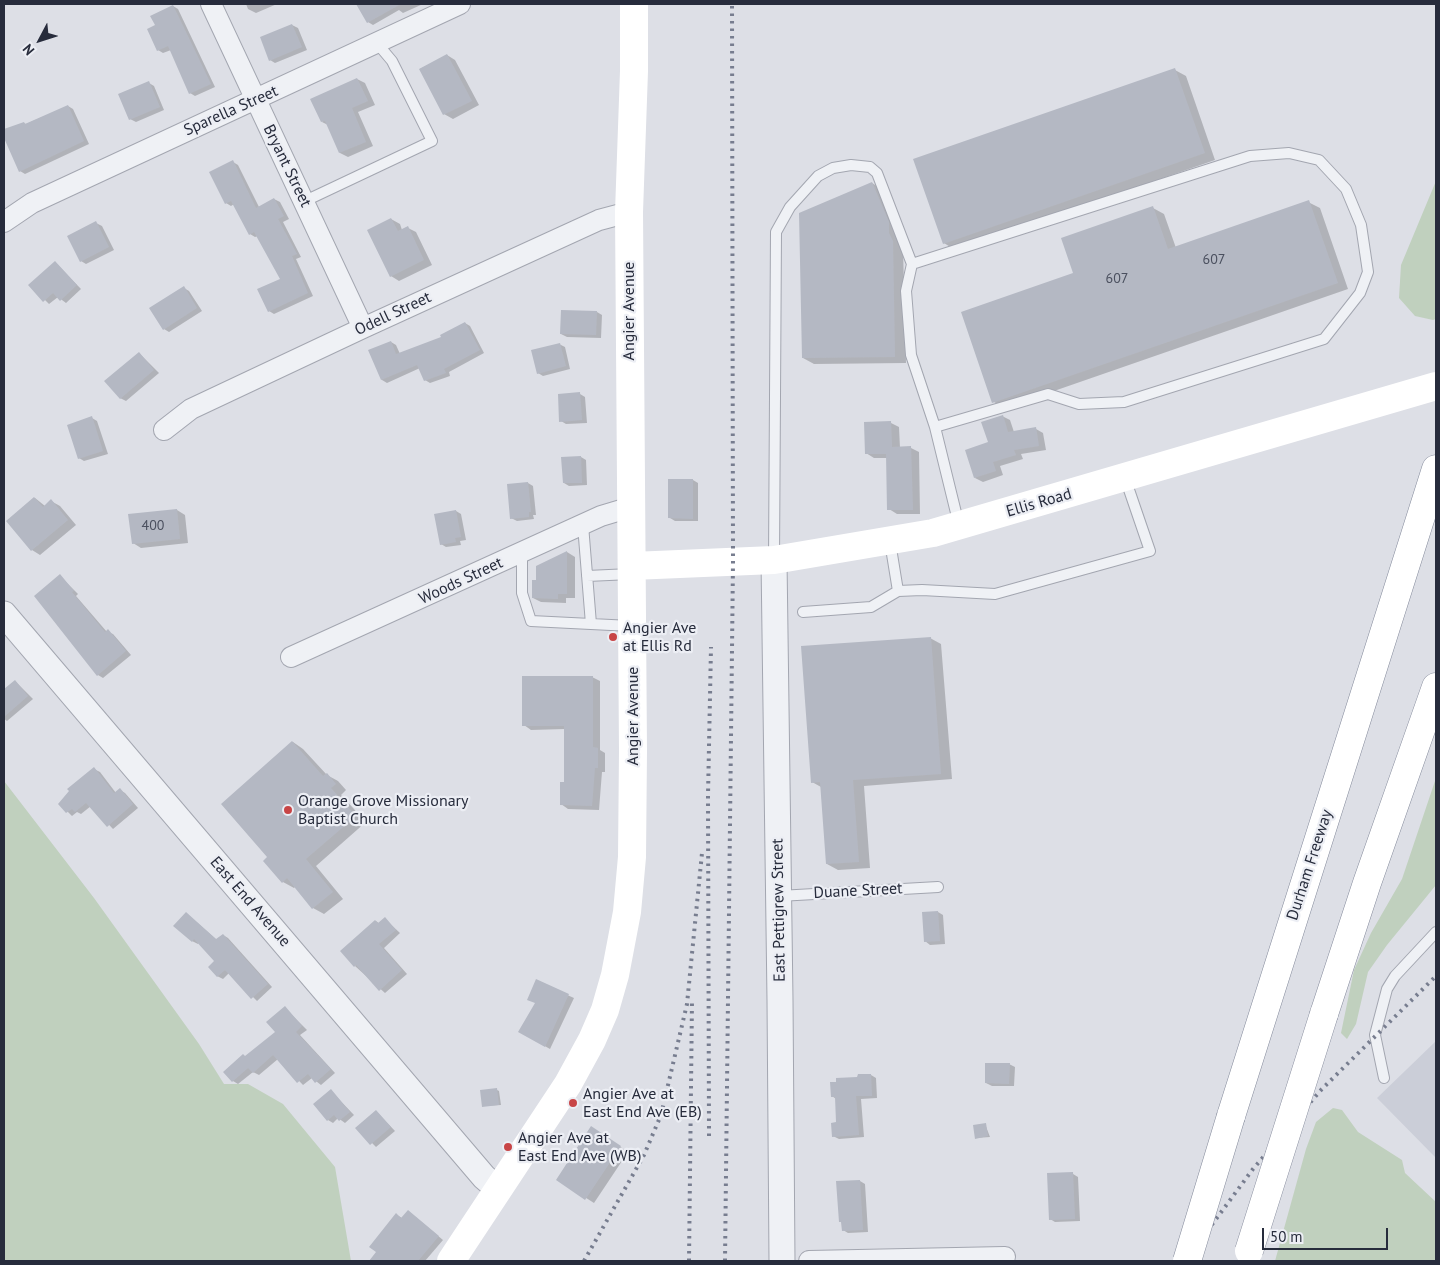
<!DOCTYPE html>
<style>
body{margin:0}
#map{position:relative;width:1440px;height:1265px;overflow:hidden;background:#dddfe6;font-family:"PT Sans",sans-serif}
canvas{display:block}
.frame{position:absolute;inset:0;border:5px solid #272c3c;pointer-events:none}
.north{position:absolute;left:15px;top:15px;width:50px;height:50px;-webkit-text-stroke:4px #eceef4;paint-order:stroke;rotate:230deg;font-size:14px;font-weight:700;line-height:20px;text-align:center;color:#272c3c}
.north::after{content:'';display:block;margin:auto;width:18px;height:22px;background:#272c3c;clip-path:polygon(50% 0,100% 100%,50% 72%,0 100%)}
.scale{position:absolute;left:1262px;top:1228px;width:126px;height:22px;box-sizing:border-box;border:2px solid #272c3c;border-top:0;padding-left:6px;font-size:15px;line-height:18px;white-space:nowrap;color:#272c3c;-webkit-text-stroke:4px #eceef4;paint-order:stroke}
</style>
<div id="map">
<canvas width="1440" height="1265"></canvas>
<div class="frame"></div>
<div class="north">N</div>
<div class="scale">50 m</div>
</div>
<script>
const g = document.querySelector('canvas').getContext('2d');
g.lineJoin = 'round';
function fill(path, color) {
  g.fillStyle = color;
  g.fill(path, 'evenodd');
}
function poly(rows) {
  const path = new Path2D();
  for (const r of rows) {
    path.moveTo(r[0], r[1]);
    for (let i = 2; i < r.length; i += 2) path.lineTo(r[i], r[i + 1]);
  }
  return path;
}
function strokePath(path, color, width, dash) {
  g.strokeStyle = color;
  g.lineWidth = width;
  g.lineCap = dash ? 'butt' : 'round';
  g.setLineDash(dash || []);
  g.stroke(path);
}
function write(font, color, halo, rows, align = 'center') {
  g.font = font + ' "PT Sans",sans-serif';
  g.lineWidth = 4.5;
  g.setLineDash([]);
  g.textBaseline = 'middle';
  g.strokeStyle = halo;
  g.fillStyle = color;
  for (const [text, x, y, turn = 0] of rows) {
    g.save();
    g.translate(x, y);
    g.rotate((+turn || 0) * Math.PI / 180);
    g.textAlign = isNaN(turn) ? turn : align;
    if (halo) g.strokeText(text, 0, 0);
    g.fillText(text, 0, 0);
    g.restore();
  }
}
fill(poly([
 [1436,1041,1436,1158,1377,1098]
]), '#cbced8');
fill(poly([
 [1436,181,1436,319,1433,320,1415,316,1399,298,1401,265],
 [1436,778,1436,885,1387,945,1368,972,1356,1024,1347,1039,1341,1033,1354,970,1371,933,1402,879],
 [4,781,94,898,199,1044,224,1084,248,1084,283,1104,335,1167,351,1261,4,1261],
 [1333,1108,1342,1110,1358,1132,1402,1160,1405,1173,1436,1202,1436,1261,1275,1261,1306,1149,1316,1122]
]), '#c0d0be');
fill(poly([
 [246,4,277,4,256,13,248,9],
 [358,4,423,4,403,13,399,10,373,25,368,22],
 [173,6,178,9,215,87,195,96,190,93,171,50,163,53,158,50,156,26],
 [292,25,298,28,307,50,275,63,270,60],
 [447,55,455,60,479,105,453,119,444,114,420,69],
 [1175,70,1186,76,1215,160,955,250,944,243],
 [357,79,365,83,375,105,358,112,373,146,348,157,340,153,328,125,322,122],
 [149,83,154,86,164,110,136,122,130,119],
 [68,106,73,109,89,144,25,174,20,171,4,131,24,123,26,124],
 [233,162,238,165,259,207,274,199,280,202,289,219,283,222,301,257,296,259,313,296,274,314,269,311,281,279,258,236,255,237,250,234,234,204,231,206,226,203],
 [872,183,883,190,903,249,906,363,814,364,803,358],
 [1308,202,1320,208,1348,289,1005,408,994,402,1075,274,1153,208,1164,214,1176,248],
 [391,219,400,224,402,230,408,228,416,232,432,265,399,281,391,276],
 [96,223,102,226,114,250,86,264,81,261],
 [56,263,81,289,66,303,58,297,49,304,30,285],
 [184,288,189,291,202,311,169,332,164,329],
 [597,312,602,315,601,338,567,337,561,334],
 [465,323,470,326,484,353,449,372,450,376,430,383,425,380,420,368,387,383,382,380,370,351,391,342,396,345,400,354,443,337],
 [559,344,565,347,570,369,543,376,538,373],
 [139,353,159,373,126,401,120,398],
 [580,394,585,397,587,423,566,424,561,421],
 [1002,416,1010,420,1014,432,1036,429,1043,433,1046,450,1021,454,1023,459,1000,466,1003,475,983,482,975,478],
 [92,418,97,421,108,454,84,461,79,458],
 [891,423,899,427,900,448,911,448,919,452,920,514,897,514,889,509,887,458,874,458,866,453],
 [581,457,586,460,587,485,569,486,564,483],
 [693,480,698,483,698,521,675,521,670,518],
 [528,483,533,486,536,515,533,515,534,519,517,521,511,518],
 [35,498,45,506,51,501,60,506,76,525,40,555,32,550],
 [177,510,185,515,188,543,141,548,133,543],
 [456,511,461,514,466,540,460,541,461,545,446,547,441,544],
 [567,552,575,557,575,598,566,598,566,603,541,602,533,598,537,581,537,567],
 [60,576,78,594,76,596,107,632,113,634,131,655,103,678,98,675],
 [930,638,941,644,952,779,864,786,870,868,838,870,827,864,821,787,812,782],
 [592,677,600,681,600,750,605,753,605,772,602,772,599,810,568,809,561,804,565,784,565,729,531,730,524,725],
 [15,681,33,699,7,721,4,719,4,690],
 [293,742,303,749,327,775,338,781,346,790,341,795,366,822,316,866,343,899,324,914,313,908,296,886,294,888,283,882,269,857],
 [94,769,100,772,116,793,120,790,125,793,138,808,113,829,91,806,81,814,77,812,72,816,60,804],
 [938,912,943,915,945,944,930,945,925,941],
 [186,913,217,940,223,935,228,938,272,987,257,1001,229,973,223,979,217,976,216,961,199,942,198,944,192,941],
 [385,919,400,933,384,948,407,974,385,993,355,966,376,921,380,924],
 [536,981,574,998,550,1049,520,1032,536,1003],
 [285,1008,307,1030,300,1035,335,1073,321,1085,312,1078,303,1085,278,1059,259,1075,253,1072,238,1084,233,1081,225,1072,277,1032],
 [1009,1064,1015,1067,1014,1086,992,1086,986,1083],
 [859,1075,871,1075,876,1078,877,1098,861,1099,864,1137,839,1139,833,1136,837,1124,836,1099,832,1096,837,1083,859,1078],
 [497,1090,499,1091,501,1105,483,1106],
 [331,1091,354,1115,345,1123,338,1118,333,1123,328,1120],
 [376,1111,395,1131,376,1147,357,1128],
 [985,1124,990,1137,976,1138],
 [600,1133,628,1152,594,1203,558,1180],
 [1073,1174,1078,1177,1080,1221,1055,1222,1050,1219],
 [860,1181,865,1184,868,1232,848,1233,843,1230],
 [397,1215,402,1218,413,1215,443,1240,425,1261,372,1260]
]), '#0003');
fill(poly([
 [356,4,401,4,367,23],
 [173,5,211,84,189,94,168,46,157,51,147,29,155,25,150,16],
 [292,24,302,47,269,61,260,37],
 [447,54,472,101,443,115,419,69],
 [1175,68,1205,153,943,244,913,159],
 [357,78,368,101,352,108,366,142,339,153,325,121,321,122,310,99],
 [149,81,160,107,129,120,118,94],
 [68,105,84,141,19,172,4,138,4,129,24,122,25,124],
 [233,160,256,208,274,198,284,216,278,219,297,254,292,256,308,293,268,312,257,289,280,279,254,232,249,235,231,201,225,204,209,172],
 [872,182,889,222,889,233,893,241,895,357,802,358,799,213],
 [1309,200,1338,283,992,403,961,312,1073,273,1061,238,1153,206,1168,249],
 [391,218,398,231,408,226,424,260,390,277,367,230],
 [96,221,109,247,80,262,67,236],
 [55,261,77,285,60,301,53,293,43,302,28,285],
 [184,286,197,308,163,330,149,308],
 [561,310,597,311,596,335,560,334],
 [465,322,480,350,444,369,446,373,424,381,417,365,381,380,368,350,391,341,396,354,441,337,440,335],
 [560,343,566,366,537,374,531,350],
 [139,352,154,370,120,399,104,381],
 [580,392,582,420,559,422,558,394],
 [1003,415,1008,432,1036,427,1039,446,1014,450,1016,455,993,462,996,471,974,478,965,450,988,442,981,422],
 [92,416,103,451,78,459,67,425],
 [891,421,892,447,911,446,913,510,887,510,886,454,865,454,864,422],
 [581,456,582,483,563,483,561,457],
 [668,479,693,479,693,519,668,518],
 [528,482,531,512,529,512,529,517,510,519,507,484],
 [34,497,43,507,51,499,68,520,31,551,6,521],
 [177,509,180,539,132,544,128,514],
 [456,510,461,537,455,538,456,542,440,545,434,514],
 [567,551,567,594,558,594,558,599,532,598,532,580,536,580,536,566],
 [60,574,74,591,72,592,105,632,108,629,126,651,97,676,34,596],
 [931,637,941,774,853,780,859,862,826,864,820,782,811,783,801,646],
 [522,676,593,676,593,747,598,748,598,768,595,768,592,806,560,805,560,782,564,782,564,726,522,726],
 [15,680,28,696,4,717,4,689],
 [292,741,323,776,327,773,336,784,331,788,356,816,306,859,333,892,312,909,287,878,282,883,263,861,267,857,221,804],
 [94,767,114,793,120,788,133,804,107,827,86,803,75,812,72,809,66,813,58,804,69,791,67,789],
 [938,911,940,941,924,942,922,912],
 [186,912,216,939,223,934,268,984,251,999,225,970,217,977,208,967,214,961,194,939,192,942,173,926],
 [385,917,396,930,379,944,402,970,379,991,356,965,354,967,340,951,375,920,378,923],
 [536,979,569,994,545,1047,518,1032,535,1003,527,1000],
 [285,1006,302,1026,296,1032,331,1069,315,1083,308,1074,297,1083,273,1055,253,1073,248,1068,232,1082,223,1072,243,1054,245,1056,275,1032,266,1022],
 [985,1063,1010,1063,1009,1084,985,1083],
 [858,1074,871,1074,872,1096,856,1096,859,1135,832,1137,831,1123,836,1122,835,1097,831,1097,830,1082,836,1082,836,1078,857,1077],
 [497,1088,499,1105,482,1107,480,1090],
 [331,1089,350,1112,339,1121,334,1115,327,1121,313,1104],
 [376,1110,391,1127,370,1145,355,1128],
 [986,1123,988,1136,975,1139,973,1125],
 [591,1126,621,1146,585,1200,556,1180],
 [1073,1172,1075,1219,1049,1220,1047,1173],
 [860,1180,863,1230,842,1231,841,1222,839,1222,836,1181],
 [408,1210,439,1236,418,1261,369,1261,376,1252,369,1247,396,1213,401,1218]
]), '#b4b8c3');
const service = poly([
 [305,201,432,141,392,61,376,42],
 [935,427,911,355,906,291,912,264,1250,156,1289,153,1319,160,1346,189,1361,225,1368,272,1360,293,1324,339,1124,402,1079,404,1048,394,935,427,959,525],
 [583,525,591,624],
 [890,542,898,591],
 [522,553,522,593,531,621,631,626],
 [774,559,776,232,790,207,818,176,833,168,851,165,870,167,877,173,912,264],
 [587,576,631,574],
 [803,612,871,607,898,591,922,590,995,594,1150,551,1125,478],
 [779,896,938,887],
 [1384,1078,1375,1035,1387,989,1395,976,1436,932]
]);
const minor = poly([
 [211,4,363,328],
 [4,222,32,203,460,4],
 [164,430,191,409,363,328,599,220,629,212],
 [291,657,601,516,631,507],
 [809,1261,1005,1257]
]);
const tertiary = poly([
 [774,560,780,1000,782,1261],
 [4,614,484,1177,498,1189]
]);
const motorway = poly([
 [1324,1014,1367,883,1436,687],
 [1231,1116,1436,469]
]);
strokePath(service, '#a3a6b0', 12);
strokePath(minor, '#a3a6b0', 22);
strokePath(tertiary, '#a3a6b0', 27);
strokePath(motorway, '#858b9c', 29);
strokePath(service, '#eff1f5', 10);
strokePath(minor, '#eff1f5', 20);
strokePath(tertiary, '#eff1f5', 25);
strokePath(poly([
 [632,566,774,560,933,533,1436,386],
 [451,1261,568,1084,592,1040,605,1010,615,975,627,912,632,857,633,751,629,212,634,71,634,4]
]), '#fff', 28);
strokePath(motorway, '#fff', 28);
strokePath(poly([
 [709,1136,708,796,711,647],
 [584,1261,644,1155,661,1115,687,1004,702,853],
 [689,1261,692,1000],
 [725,1261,733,562,732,4],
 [1185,1261,1253,1169,1321,1090,1436,976]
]), '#777d8f', 4, [2.5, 5]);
const motorwayBridge = poly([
 [1249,1251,1324,1014],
 [1187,1261,1231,1116]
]);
strokePath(motorwayBridge, '#858b9c', 29, []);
strokePath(motorwayBridge, '#fff', 28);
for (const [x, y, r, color] of [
 [613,637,5,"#c84546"],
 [288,810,5,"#c84546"],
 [573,1103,5,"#c84546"],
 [508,1147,5,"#c84546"]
]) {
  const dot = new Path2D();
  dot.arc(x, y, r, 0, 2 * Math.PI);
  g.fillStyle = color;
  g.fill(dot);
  strokePath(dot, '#eceef4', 2);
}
write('14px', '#4a4f5e', null, [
 ["607",1214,260],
 ["607",1117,279],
 ["400",153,526]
]);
write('16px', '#272c3c', '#eceef4', [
 ["Sparella Street",231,111,-24],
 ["Bryant Street",287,166,64],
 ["Angier Avenue",629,311,-90],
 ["Odell Street",393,314,-25],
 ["Ellis Road",1039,503,-16],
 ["Woods Street",461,581,-25],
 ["Angier Avenue",633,716,-90],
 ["Durham Freeway",1310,865,-72],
 ["Duane Street",858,891,-3],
 ["East End Avenue",250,902,49],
 ["East Pettigrew Street",779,910,-91]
]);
write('16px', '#272c3c', '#eceef4', [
 ["Angier Ave",623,628],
 ["at Ellis Rd",623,646],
 ["Orange Grove Missionary",298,801],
 ["Baptist Church",298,819],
 ["Angier Ave at",583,1094],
 ["East End Ave (EB)",583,1112],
 ["Angier Ave at",518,1138],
 ["East End Ave (WB)",518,1156]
], 'left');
</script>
